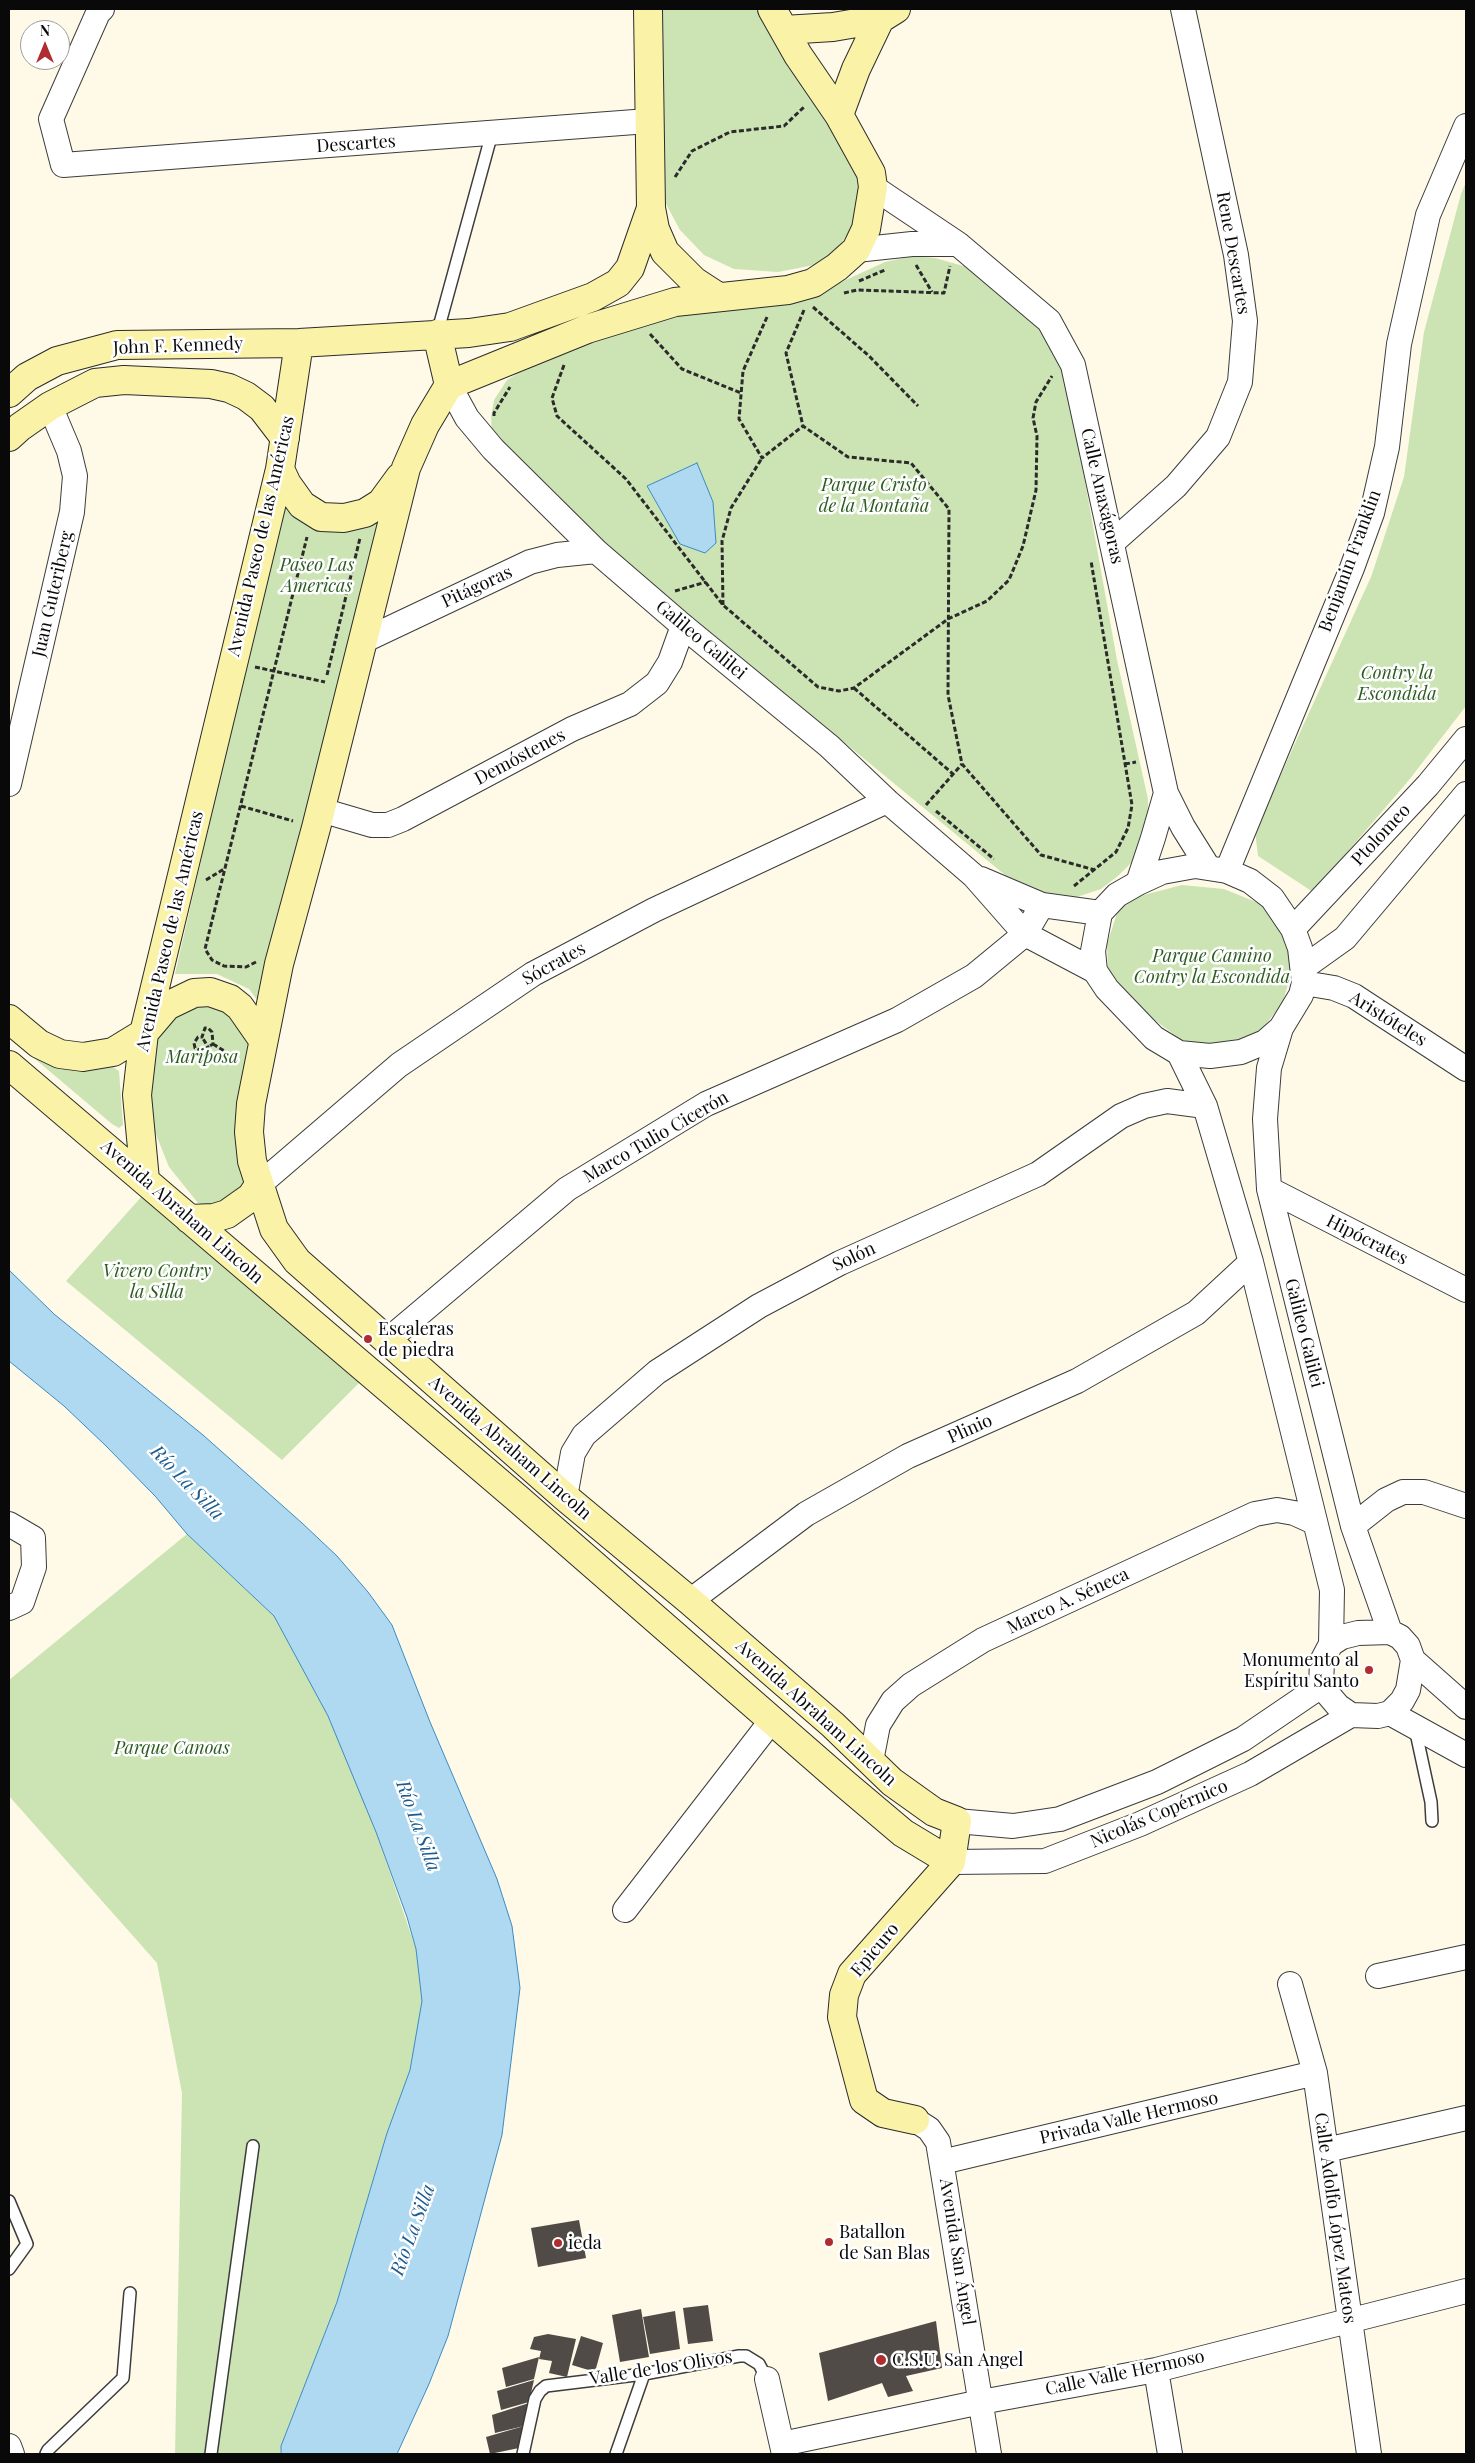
<!DOCTYPE html>
<meta charset="utf-8">
<style>
body{margin:0}
#map{position:relative;width:1475px;height:2463px;overflow:hidden;background:#fefae7;font-family:"Playfair Display",serif}
canvas{display:block}
.frame{position:absolute;inset:0;border:10px solid #090909;pointer-events:none}
.north{position:absolute;left:20px;top:20px;width:50px;height:50px;box-sizing:border-box;background:#fff;border:1px solid #9d9d9d;border-radius:50%;rotate:0deg;font-size:14px;font-weight:700;line-height:20px;text-align:center;color:#090909}
.north::after{content:'';display:block;margin:auto;width:18px;height:22px;background:#af2c30;clip-path:polygon(50% 0,100% 100%,50% 72%,0 100%)}
</style>
<div id="map">
<canvas width="1475" height="2463"></canvas>
<div class="frame"></div>
<div class="north">N</div>
</div>
<script>
const g = document.querySelector('canvas').getContext('2d');
g.lineJoin = 'round';
function fill(path, color) {
  g.fillStyle = color;
  g.fill(path, 'evenodd');
}
function poly(rows) {
  const path = new Path2D();
  for (const r of rows) {
    path.moveTo(r[0], r[1]);
    for (let i = 2; i < r.length; i += 2) path.lineTo(r[i], r[i + 1]);
  }
  return path;
}
function strokePath(path, color, width, dash) {
  g.strokeStyle = color;
  g.lineWidth = width;
  g.lineCap = dash ? 'butt' : 'round';
  g.setLineDash(dash || []);
  g.stroke(path);
}
function write(font, color, halo, rows, align = 'center') {
  g.font = font + ' "Playfair Display",serif';
  g.lineWidth = 5;
  g.setLineDash([]);
  g.textBaseline = 'middle';
  g.strokeStyle = halo;
  g.fillStyle = color;
  for (const [text, x, y, turn = 0] of rows) {
    g.save();
    g.translate(x, y);
    g.rotate((+turn || 0) * Math.PI / 180);
    g.textAlign = isNaN(turn) ? turn : align;
    if (halo) g.strokeText(text, 0, 0);
    g.fillText(text, 0, 0);
    g.restore();
  }
}
fill(poly([
 [662,9,762,9,856,166,860,194,854,224,837,250,814,265,778,272,734,269,704,255,680,230,666,204,660,174],
 [1466,182,1466,706,1409,780,1313,892,1258,856,1255,831,1371,577,1404,477,1424,332,1461,194],
 [913,256,935,258,967,267,1038,319,1065,370,1117,660,1148,799,1148,820,1134,860,1119,875,1101,889,1077,897,1046,897,1022,889,520,475,492,436,491,417,494,400,507,380,526,368,616,333,668,315,815,294,885,262],
 [283,502,383,518,257,1000,249,989,217,974,175,974],
 [1182,885,1224,889,1261,904,1286,933,1294,962,1283,1002,1260,1032,1225,1047,1185,1043,1139,1008,1108,969,1107,944,1121,901],
 [218,1001,251,1040,247,1177,241,1196,215,1209,198,1203,169,1167,153,1127,149,1088,157,1038,186,1004],
 [9,1027,63,1065,113,1067,119,1071,123,1125,119,1128,112,1124,9,1037],
 [143,1195,363,1379,282,1460,66,1281],
 [187,1534,274,1616,300,1661,328,1716,352,1769,376,1832,416,1949,422,2002,410,2070,387,2133,337,2302,281,2446,280,2454,175,2454,182,2093,157,1963,9,1796,9,1680]
]), '#cce4b4');
const water = poly([
 [697,463,713,502,716,543,705,553,680,544,647,486,697,463],
 [9,1270,54,1314,203,1435,302,1523,337,1556,368,1592,392,1625,430,1722,497,1879,512,1926,520,1988,502,2135,448,2336,429,2384,397,2454,281,2454,281,2446,337,2302,387,2133,410,2070,422,2001,416,1949,407,1917,376,1832,328,1716,274,1616,187,1534,155,1496,105,1445,64,1406,9,1361,9,1270]
]);
fill(water, '#afd8f1');
strokePath(water, '#3b8bc3', 1);
fill(poly([
 [579,2220,586,2258,538,2267,531,2228],
 [708,2305,713,2341,688,2344,683,2308],
 [641,2309,649,2357,620,2362,612,2315],
 [675,2311,680,2349,650,2354,643,2317],
 [936,2321,942,2368,906,2376,913,2391,888,2397,882,2383,828,2401,819,2353],
 [548,2334,576,2339,567,2377,549,2373,552,2361,539,2359,541,2351,530,2349,534,2337],
 [581,2336,603,2343,595,2372,572,2365],
 [539,2357,534,2379,506,2387,502,2368],
 [534,2380,529,2402,501,2410,497,2391],
 [529,2403,524,2426,495,2433,492,2415],
 [524,2426,519,2448,490,2454,486,2437]
]), '#514b47');
const lane = poly([
 [437,334,492,133],
 [1415,1728,1431,1802,1432,1821],
 [9,2201,27,2244,9,2269],
 [46,2454,48,2450,123,2378,130,2293],
 [211,2454,253,2146],
 [523,2454,535,2399,540,2391,546,2386,644,2374,739,2356,746,2356,759,2364,767,2379],
 [616,2454,644,2374]
]);
const street = poly([
 [102,9,98,13,51,119,63,165,648,121],
 [873,187,958,244,1049,321,1073,365,1166,793,1183,827,1208,867],
 [856,250,912,244,958,244],
 [449,385,467,418,493,449,596,551,683,626,829,746,887,801,974,876,1025,934,1095,971],
 [1113,542,1176,486,1218,437,1240,382,1245,321,1236,255,1183,9],
 [363,641,530,562,557,555,596,551],
 [9,784,72,512,75,476,69,451,50,406],
 [321,810,372,825,388,825,403,819,572,729,630,704,657,683,670,662,683,626],
 [1195,866,1227,871,1250,881,1272,898,1293,929,1300,948,1304,983,1301,995,1281,1028,1265,1042,1241,1052,1210,1056,1179,1053,1154,1038,1107,989,1095,971,1093,951,1100,913,1117,895,1138,883,1162,872,1195,866],
 [1227,871,1352,568,1372,513,1387,447,1399,344,1428,215,1466,126],
 [981,879,1042,905,1100,913],
 [1138,883,1153,838,1166,793],
 [1293,929,1428,785,1466,739],
 [1303,968,1345,938,1466,794],
 [1304,983,1334,988,1354,996,1466,1069],
 [1281,1028,1269,1068,1265,1119,1269,1189,1353,1526,1390,1632],
 [1179,1053,1205,1106,1251,1262,1332,1590,1331,1644],
 [259,1185,399,1065,533,974,654,910,887,801],
 [1269,1189,1466,1290],
 [388,1340,567,1189,706,1104,897,1020,974,976,1025,934,1042,905],
 [565,1497,573,1453,584,1435,657,1372,759,1306,840,1263,1038,1174,1121,1116,1144,1106,1167,1101,1205,1106],
 [9,1524,33,1538,34,1567,22,1602,9,1608],
 [1353,1526,1386,1500,1403,1492,1424,1492,1466,1506],
 [690,1601,806,1514,908,1456,1077,1381,1196,1313,1251,1262],
 [1390,1632,1400,1637,1408,1646,1413,1660,1408,1690,1402,1701,1390,1713,1378,1716,1351,1715,1338,1706,1321,1686,1322,1661,1331,1644,1342,1637,1358,1633,1390,1632],
 [1413,1660,1466,1707],
 [1390,1713,1466,1755],
 [871,1761,878,1725,893,1701,911,1685,983,1640,1255,1514,1277,1510,1294,1513,1314,1522],
 [957,1821,1013,1826,1060,1819,1157,1782,1243,1739,1321,1686],
 [951,1862,1045,1861,1140,1824,1250,1774,1351,1715],
 [625,1910,772,1720],
 [1378,1976,1466,1957],
 [1290,1984,1315,2073,1369,2454],
 [915,2120,929,2129,938,2142,989,2454],
 [1326,2150,1466,2118],
 [942,2162,1315,2073],
 [1156,2370,1170,2454],
 [767,2379,784,2454],
 [782,2444,981,2402,1156,2370,1466,2291],
 [9,2446,12,2454]
]);
const secondary = poly([
 [772,9,798,55,839,115,871,173,873,187,866,229,856,250,837,267,813,283,788,290,675,302,587,329,449,385,425,425,406,468,316,828,279,964,251,1104,249,1132,252,1161,274,1229,297,1261,565,1497,690,1601,833,1725,892,1782,934,1812,957,1821,951,1862,852,1974,844,1995,842,2017,864,2100,883,2113,915,2120],
 [784,30,833,27,880,19,896,9],
 [839,115,856,69,880,19],
 [651,208,655,229,665,252,694,281,717,296],
 [437,334,449,385],
 [9,393,27,377,57,361,117,345,299,343,469,333,510,327,593,297,618,283,630,268,651,208,648,9],
 [9,437,20,427,50,406,95,383,124,380,211,384,229,388,246,396,262,408,285,438],
 [280,469,287,484,302,505,321,517,344,518,365,513,381,503,400,477],
 [9,1019,39,1044,60,1054,83,1057,113,1052,144,1033,167,1006,194,993,210,992,230,999,240,1007,263,1040],
 [9,1065,517,1498,845,1784,903,1833,951,1862],
 [145,1180,137,1095,144,1033,280,469,299,343],
 [189,1219,214,1218,227,1214,251,1197,259,1185]
]);
strokePath(lane, '#3c3c3c', 14);
strokePath(street, '#3c3c3c', 26);
strokePath(secondary, '#2b2b2b', 30);
strokePath(poly([
 [675,177,692,151,730,132,784,126,804,107],
 [916,265,932,292],
 [859,281,885,270],
 [844,293,857,290,944,293,950,266],
 [813,307,869,356,918,406],
 [804,310,786,353,803,426,848,457,911,463,949,509,948,695,962,764,1041,855,1095,870],
 [767,317,743,371,739,419,762,458,803,426],
 [650,334,682,369,741,393],
 [564,365,552,398,557,416,626,479,723,605,818,687,839,691,854,688,948,619,987,601,1009,580,1023,546,1036,490,1037,436,1033,418,1036,402,1052,376],
 [494,416,494,413,510,387],
 [675,591,706,582],
 [723,605,722,541,731,508,762,458],
 [255,667,325,682],
 [327,675,360,538],
 [854,688,953,774],
 [1125,764,1136,762],
 [926,805,962,764],
 [241,806,293,821],
 [936,811,994,859],
 [206,880,224,869],
 [1074,886,1116,852,1128,828,1132,805,1091,561],
 [256,962,246,967,224,966,212,960,205,949,307,537],
 [213,1044,226,1052,223,1056,213,1057],
 [202,1051,195,1048,194,1043,198,1037,202,1037,205,1028,208,1028,212,1032,213,1044,208,1047,202,1051,200,1058,206,1061,211,1060,213,1057,208,1047,202,1037]
]), '#2b2b2b', 3, [5, 2.5]);
strokePath(lane, '#fff', 11);
strokePath(street, '#fff', 24);
strokePath(secondary, '#faf2a6', 28);
for (const [x, y, r, color] of [
 [368,1339,5,"#af2c30"],
 [1369,1670,5,"#af2c30"],
 [829,2242,5,"#af2c30"],
 [558,2243,5,"#af2c30"],
 [881,2360,6,"#af2c30"]
]) {
  const dot = new Path2D();
  dot.arc(x, y, r, 0, 2 * Math.PI);
  g.fillStyle = color;
  g.fill(dot);
  strokePath(dot, '#fff', 2);
}
write('18px', '#090909', '#fff', [
 ["Descartes",356,144,-4],
 ["Rene Descartes",1233,253,80],
 ["John F. Kennedy",178,346,-2],
 ["Calle Anaxágoras",1102,496,77],
 ["Avenida Paseo de las Américas",261,536,-77],
 ["Benjamin Franklin",1350,561,-70],
 ["Pitágoras",477,587,-25],
 ["Juan Guteriberg",53,594,-77],
 ["Galileo Galilei",701,640,40],
 ["Demóstenes",520,757,-28],
 ["Ptolomeo",1381,835,-47],
 ["Avenida Paseo de las Américas",170,931,-77],
 ["Sócrates",554,964,-29],
 ["Aristóteles",1388,1019,32],
 ["Marco Tulio Cicerón",656,1137,-30],
 ["Avenida Abraham Lincoln",182,1212,41],
 ["Hipócrates",1367,1240,27],
 ["Solón",854,1257,-25],
 ["Galileo Galilei",1304,1333,76],
 ["Plinio",970,1429,-24],
 ["Avenida Abraham Lincoln",510,1448,41],
 ["Marco A. Séneca",1068,1601,-25],
 ["Avenida Abraham Lincoln",816,1713,42],
 ["Nicolás Copérnico",1159,1814,-23],
 ["Epicuro",875,1950,-50],
 ["Privada Valle Hermoso",1129,2118,-13],
 ["Calle Adolfo López Mateos",1335,2218,82],
 ["Avenida San Ángel",957,2252,81],
 ["Valle de los Olivos",661,2368,-9],
 ["Calle Valle Hermoso",1125,2373,-12]
]);
write('italic 18px', '#2b5b1f', '#fff', [
 ["Parque Cristo",874,485],
 ["de la Montaña",874,506],
 ["Paseo Las",317,565],
 ["Americas",317,586],
 ["Contry la",1397,673],
 ["Escondida",1397,694],
 ["Parque Camino",1212,956],
 ["Contry la Escondida",1212,977],
 ["Mariposa",202,1057],
 ["Vivero Contry",157,1271],
 ["la Silla",157,1292],
 ["Parque Canoas",172,1748]
]);
write('18px', '#090909', '#fff', [
 ["Escaleras",378,1329],
 ["de piedra",378,1350],
 ["Monumento al",1359,1660,"right"],
 ["Espíritu Santo",1359,1681,"right"],
 ["Batallon",839,2232],
 ["de San Blas",839,2253],
 ["ieda",568,2243],
 ["C.S.U. San Angel",892,2360]
], 'left');
write('italic 19px', '#1c5c91', '#fff', [
 ["Río La Silla",187,1483,46],
 ["Río La Silla",418,1826,70],
 ["Río La Silla",413,2230,-70]
]);
</script>
